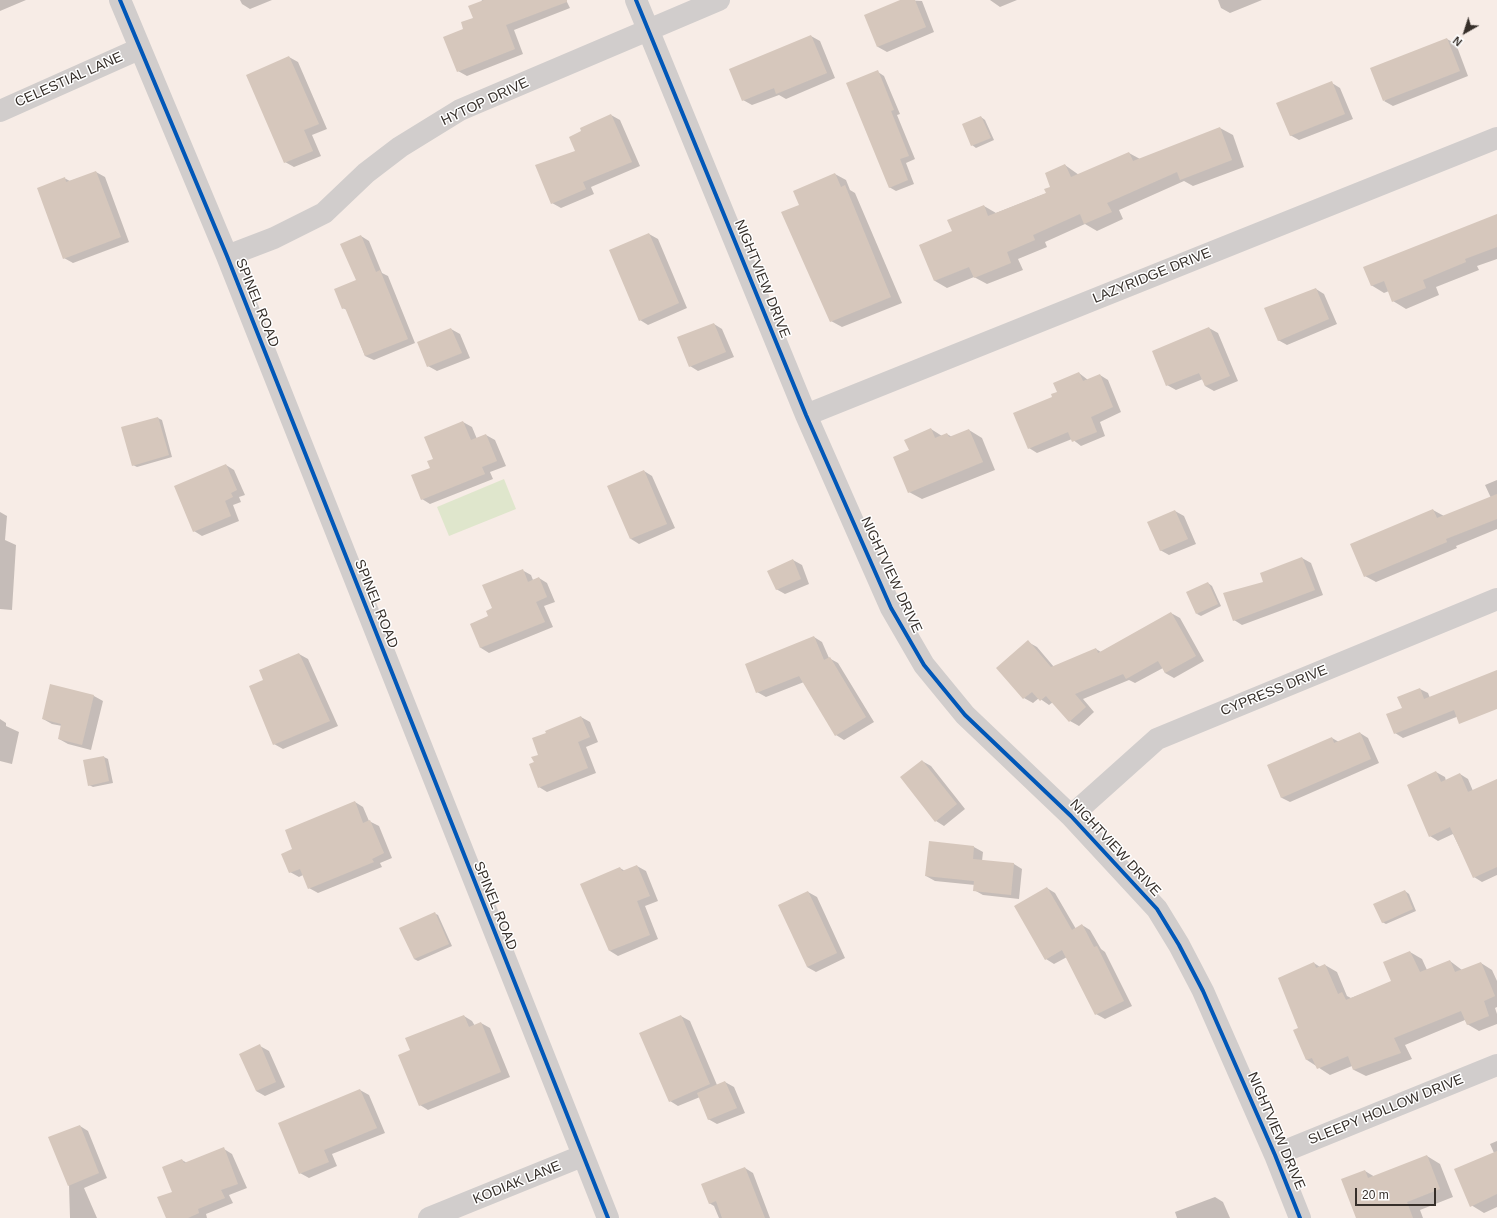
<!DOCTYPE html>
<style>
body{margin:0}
#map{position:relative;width:1497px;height:1218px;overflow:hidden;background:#f7ece6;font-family:Arial,sans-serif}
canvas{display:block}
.north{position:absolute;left:1445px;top:12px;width:40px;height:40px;-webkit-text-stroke:3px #fff;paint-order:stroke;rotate:219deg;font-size:11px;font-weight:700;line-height:16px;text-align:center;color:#362f2a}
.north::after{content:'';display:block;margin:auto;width:14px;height:18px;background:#362f2a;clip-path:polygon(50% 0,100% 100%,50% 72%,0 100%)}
.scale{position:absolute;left:1355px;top:1188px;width:81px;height:18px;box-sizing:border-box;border:2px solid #362f2a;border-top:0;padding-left:5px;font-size:12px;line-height:14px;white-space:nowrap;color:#362f2a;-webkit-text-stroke:3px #fff;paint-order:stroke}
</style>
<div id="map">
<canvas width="1497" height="1218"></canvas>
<div class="north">N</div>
<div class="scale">20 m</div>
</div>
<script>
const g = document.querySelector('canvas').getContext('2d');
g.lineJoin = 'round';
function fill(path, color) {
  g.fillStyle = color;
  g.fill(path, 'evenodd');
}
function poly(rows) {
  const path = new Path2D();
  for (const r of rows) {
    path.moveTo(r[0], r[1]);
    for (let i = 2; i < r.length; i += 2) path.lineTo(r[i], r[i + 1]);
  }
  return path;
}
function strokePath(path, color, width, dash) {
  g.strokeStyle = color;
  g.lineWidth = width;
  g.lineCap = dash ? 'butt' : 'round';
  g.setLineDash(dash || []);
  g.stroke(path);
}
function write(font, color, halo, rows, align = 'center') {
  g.font = font + ' Arial,sans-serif';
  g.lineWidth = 3;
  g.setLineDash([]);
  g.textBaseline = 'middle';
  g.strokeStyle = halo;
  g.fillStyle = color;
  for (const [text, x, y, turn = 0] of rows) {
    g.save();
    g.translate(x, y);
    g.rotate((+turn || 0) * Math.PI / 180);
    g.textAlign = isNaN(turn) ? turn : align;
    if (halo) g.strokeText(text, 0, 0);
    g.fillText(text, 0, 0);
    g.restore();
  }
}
fill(poly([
 [504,479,516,509,449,536,437,507]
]), '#dfe6cc');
fill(poly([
 [0,0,26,0,0,11],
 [240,0,272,0,250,9,242,4],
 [482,0,566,0,570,8,514,30,523,54,467,76,458,71,465,29,474,18],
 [903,0,922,1,934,32,887,52,878,47,866,15],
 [990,0,1017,0,1000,7],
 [1218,0,1262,0,1230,13,1221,8],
 [811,36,820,41,835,78,786,99,779,95,752,105,743,100],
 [1447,39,1456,44,1468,76,1393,106,1384,101],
 [289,57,298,62,327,129,312,135,321,156,294,167,285,162],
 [878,72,884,76,900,114,897,115,915,159,906,163,914,184,896,191,889,187],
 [1332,83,1340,88,1353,119,1299,140,1290,135],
 [611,115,620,120,640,166,591,187,594,194,561,208,552,203,576,151],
 [981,117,985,120,994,140,976,148,972,145],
 [1220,128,1233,135,1244,167,1193,186,1184,181,1119,210,1123,219,1097,231,1085,224,1045,242,1047,247,1018,259,1023,270,987,284,974,277,947,288,935,281,920,245,953,232,984,206,996,213,1047,193,1065,165,1079,175,1129,153,1140,159],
 [96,172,105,177,129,242,73,263,64,258,64,178,70,181],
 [835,174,846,180,850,190,855,193,902,303,842,327,831,321,800,205],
 [1497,215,1497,259,1477,266,1479,270,1436,287,1439,295,1406,309,1393,301,1389,291,1384,293,1371,285],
 [649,234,658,239,687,308,648,325,640,320],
 [361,236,369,241,382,273,388,276,415,343,374,360,365,356,347,310,343,308,357,281],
 [1316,289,1324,294,1337,324,1287,345,1278,340],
 [714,324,722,329,734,357,698,371,690,366],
 [1209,328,1218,333,1238,381,1214,391,1205,386,1203,379,1176,390,1167,385],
 [451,329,460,334,470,358,437,371,428,366],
 [1079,373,1088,380,1100,375,1108,380,1121,412,1100,422,1105,436,1081,446,1072,439,1037,453,1029,448,1058,392],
 [158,418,162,420,172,457,137,467,133,465],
 [463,422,472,427,477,439,486,435,495,440,506,466,490,472,493,479,430,504,422,499,434,460],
 [931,429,942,436,947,434,952,437,969,430,982,438,995,470,922,499,909,492,910,450],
 [226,465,234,470,245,495,239,497,241,502,233,505,239,521,202,536,194,531],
 [644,471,652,476,675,528,639,544,631,539],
 [1497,480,1497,529,1456,546,1457,548,1376,582,1365,576,1433,510,1444,516,1491,498,1485,485],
 [1175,511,1184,516,1196,544,1169,555,1160,550],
 [0,512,7,516,5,540,16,545,12,610,0,609],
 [1302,558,1311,563,1323,595,1242,625,1234,620,1264,582],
 [793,560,802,565,809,584,785,594,776,589],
 [522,570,531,575,533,580,539,578,547,583,555,602,544,606,553,627,489,653,481,648,471,624,489,617,493,609],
 [1208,583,1212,586,1221,606,1201,616,1197,614],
 [1171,613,1180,618,1204,661,1174,678,1165,673,1163,668,1135,683,1129,680,1083,699,1094,712,1079,726,1070,721,1053,702,1049,705,1039,698,1033,703,1024,698,998,668,1028,642,1037,647,1054,667,1096,649,1101,652],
 [814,637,822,642,829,658,838,663,874,722,844,740,836,735,804,682,766,697,757,692],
 [299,654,308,659,338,726,283,749,274,744,264,681],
 [1497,671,1497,701,1403,738,1395,733,1403,709,1420,689,1428,693,1430,698],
 [51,686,94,696,103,701,91,750,68,744,59,739,62,726,52,724,43,719],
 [581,717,590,722,598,742,586,747,596,773,547,792,539,787,535,763],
 [0,719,6,723,6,726,19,732,12,764,0,761],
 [1360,733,1368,738,1379,763,1290,802,1282,798,1268,766,1332,738,1339,742],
 [104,757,108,759,113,783,93,787,89,785],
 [922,761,931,766,965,809,944,826,936,821],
 [1436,772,1445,777,1446,781,1460,774,1468,779,1473,791,1497,780,1497,875,1482,882,1474,877,1453,834,1438,841,1430,836],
 [355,802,363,807,369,821,379,826,392,858,380,863,382,867,318,893,309,888,303,875,299,877,290,872,293,850],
 [930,842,974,847,983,852,982,861,1014,864,1022,869,1019,899,983,895,974,890,975,885,935,881,926,876],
 [637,866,646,871,658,901,645,906,658,939,618,956,610,951,620,868,625,871],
 [1047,888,1055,893,1076,929,1082,925,1090,930,1101,949,1105,952,1132,1006,1105,1019,1096,1014,1067,957,1054,964,1046,959],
 [1405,891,1409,894,1416,911,1386,924,1382,922],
 [808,892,817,897,845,958,816,972,807,967],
 [434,913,438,915,452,946,418,961,414,959],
 [1410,952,1422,959,1427,970,1450,961,1462,970,1481,963,1492,970,1497,981,1497,1007,1495,1008,1497,1014,1497,1024,1479,1031,1467,1024,1465,1020,1405,1045,1412,1059,1366,1076,1354,1070,1352,1066,1330,1075,1307,1060,1299,1029,1314,963,1320,967,1325,965,1337,972,1347,996,1351,998,1392,982],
 [464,1016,472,1021,475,1026,481,1023,490,1028,510,1077,428,1110,420,1105,412,1051],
 [681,1016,690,1021,717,1085,725,1082,734,1087,745,1113,717,1124,708,1119,700,1097,678,1106,670,1101],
 [260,1046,269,1051,285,1087,265,1096,256,1091],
 [360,1090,369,1095,385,1133,332,1154,337,1166,309,1178,300,1173],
 [80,1126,88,1131,107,1178,84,1188,97,1218,70,1218,69,1185],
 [1497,1141,1497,1207,1484,1213,1471,1205,1494,1153,1490,1144],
 [224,1149,232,1154,247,1188,229,1195,233,1203,206,1214,207,1218,167,1218,182,1160,187,1163],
 [1427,1156,1440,1164,1453,1197,1420,1210,1423,1218,1357,1218,1365,1171,1375,1177],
 [745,1168,753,1173,770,1218,719,1218,714,1206,709,1203],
 [1215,1197,1223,1202,1230,1218,1177,1218,1175,1212]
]), '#0003');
fill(poly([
 [484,0,567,0,567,2,506,25,515,49,457,72,443,37,463,29,461,22,473,18,468,6],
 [900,0,915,0,926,27,877,47,864,15],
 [811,35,827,73,776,94,774,88,742,101,729,69],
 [1447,38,1460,71,1383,101,1370,68],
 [289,56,319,124,304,130,313,151,284,163,246,75],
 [878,70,894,110,891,111,909,156,900,159,908,180,889,188,846,83],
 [1332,81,1345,114,1290,136,1276,103],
 [611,114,632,162,583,182,586,189,551,204,535,165,575,151,569,137,581,131,580,128],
 [981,116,991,138,971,146,962,124],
 [1220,127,1232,160,1180,180,1177,172,1107,203,1112,212,1084,224,1080,214,1033,235,1035,240,1007,252,1011,263,974,278,969,267,934,281,919,245,952,231,947,220,984,205,988,216,1046,193,1044,189,1050,187,1045,173,1065,164,1071,177,1129,152,1133,161],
 [96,171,121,237,63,259,37,188,65,177,66,182],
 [835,173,841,187,845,185,891,297,830,322,781,212,799,205,793,191],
 [1497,214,1497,247,1465,259,1466,262,1423,280,1426,288,1392,302,1384,281,1371,286,1363,267],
 [649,233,679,303,639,321,609,250],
 [361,235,376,272,380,270,408,339,365,356,345,308,342,309,334,289,356,280,340,244],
 [1316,288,1329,319,1278,341,1264,308],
 [714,323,726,352,689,367,677,337],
 [1209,327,1230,376,1205,386,1199,373,1166,386,1152,351],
 [451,328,462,353,427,367,417,342],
 [1079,372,1083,381,1100,374,1113,407,1091,417,1097,432,1072,442,1068,432,1028,449,1013,413,1052,397,1051,394,1057,392,1053,383],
 [158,417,169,455,132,466,121,427],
 [463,421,471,440,486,434,497,461,482,467,485,474,421,500,411,475,430,468,427,461,433,459,424,437],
 [931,428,935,438,947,433,949,437,969,429,983,462,908,493,893,457,909,450,904,440],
 [226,464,237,490,231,493,233,497,225,501,231,516,193,532,174,486],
 [644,470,667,524,630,539,607,486],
 [1497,494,1497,519,1446,539,1447,542,1364,577,1350,544,1433,509,1437,518],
 [1175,510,1188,539,1160,551,1147,522],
 [1302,557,1315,590,1233,621,1223,593,1263,582,1260,573],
 [793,559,801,579,776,590,767,571],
 [523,569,528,582,539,577,547,597,536,602,545,622,480,648,470,624,488,616,486,611,492,608,482,585],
 [1208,582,1218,604,1196,614,1186,592],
 [1171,612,1196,656,1165,673,1158,661,1126,679,1123,674,1075,694,1086,707,1069,722,1046,696,1040,701,1032,692,1023,699,996,668,1028,640,1051,667,1096,648,1098,653],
 [814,636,824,660,830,657,866,717,835,736,799,676,756,693,745,664],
 [299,653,330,721,273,745,249,686,263,680,259,670],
 [1497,670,1497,709,1459,724,1454,710,1394,734,1386,714,1402,708,1397,697,1420,688,1424,699],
 [50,684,94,695,82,745,58,739,61,724,42,719],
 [581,716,590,737,578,742,588,768,538,788,529,764,534,762,531,757,538,755,532,738,546,733,545,731],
 [1360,732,1371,759,1281,798,1267,765,1332,737,1334,743],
 [104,756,109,781,88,786,83,760],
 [922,760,957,804,935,822,900,777],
 [1436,771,1441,782,1460,773,1468,792,1497,779,1497,867,1473,878,1450,827,1429,837,1407,785],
 [355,801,363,823,370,820,384,853,372,859,374,862,308,889,300,869,289,873,281,854,292,849,285,830],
 [929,841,974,846,973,859,1014,863,1011,895,973,891,974,881,925,876],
 [637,865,650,896,637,901,650,935,609,951,580,884,620,867,622,871],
 [1047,887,1072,930,1082,924,1094,947,1097,946,1124,1001,1095,1015,1062,950,1045,960,1014,906],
 [1405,890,1413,909,1382,923,1373,904],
 [808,891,837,953,807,967,778,905],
 [435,912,449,944,414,959,399,928],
 [1410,951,1420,972,1450,960,1455,972,1481,962,1495,996,1484,1001,1489,1016,1467,1025,1461,1011,1394,1038,1401,1053,1353,1070,1348,1056,1317,1069,1312,1058,1306,1060,1293,1030,1298,1028,1278,978,1314,962,1316,968,1325,964,1338,994,1342,992,1346,1000,1391,981,1383,962],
 [464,1015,469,1027,481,1022,501,1072,419,1106,398,1055,410,1050,405,1038],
 [681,1015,710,1084,669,1102,639,1033],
 [260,1044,276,1082,256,1091,239,1054],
 [725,1081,737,1108,708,1120,697,1093],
 [360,1089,377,1128,324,1150,329,1162,299,1174,278,1123],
 [80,1125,99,1173,68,1186,48,1137],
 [224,1147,238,1184,221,1190,225,1198,198,1209,199,1213,188,1218,166,1218,157,1197,172,1192,162,1167,182,1159,184,1163],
 [1497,1151,1497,1194,1470,1207,1454,1169],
 [1427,1155,1440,1189,1407,1202,1413,1218,1356,1218,1341,1179,1365,1170,1368,1178],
 [745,1167,765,1218,722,1218,716,1201,709,1204,701,1184]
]), '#d6c7bc');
strokePath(poly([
 [120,0,227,256,608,1218],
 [636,0,806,415,891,608,924,665,965,715,1071,816,1157,909,1179,945,1203,991,1275,1155,1300,1218],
 [0,111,139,49],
 [227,256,274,238,324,213,366,173,400,147,460,110,719,0],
 [806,415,1497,138],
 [1071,816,1157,739,1497,599],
 [1275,1155,1497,1065],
 [429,1218,582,1156]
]), '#d1cdcc', 22);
strokePath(poly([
 [120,0,227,256,608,1218],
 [636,0,806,415,891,608,924,665,965,715,1071,816,1157,909,1179,945,1203,991,1275,1155,1300,1218]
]), '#0057b8', 4);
write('14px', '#362f2a', '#fff', [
 ["CELESTIAL LANE",69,80,-24],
 ["HYTOP DRIVE",485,102,-25],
 ["LAZYRIDGE DRIVE",1152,276,-22],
 ["NIGHTVIEW DRIVE",762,279,68],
 ["SPINEL ROAD",257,303,68],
 ["NIGHTVIEW DRIVE",891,575,65],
 ["SPINEL ROAD",376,604,68],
 ["CYPRESS DRIVE",1274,691,-22],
 ["NIGHTVIEW DRIVE",1115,848,47],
 ["SPINEL ROAD",495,906,68],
 ["SLEEPY HOLLOW DRIVE",1386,1110,-22],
 ["NIGHTVIEW DRIVE",1276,1131,67],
 ["KODIAK LANE",517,1183,-22]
]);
</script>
